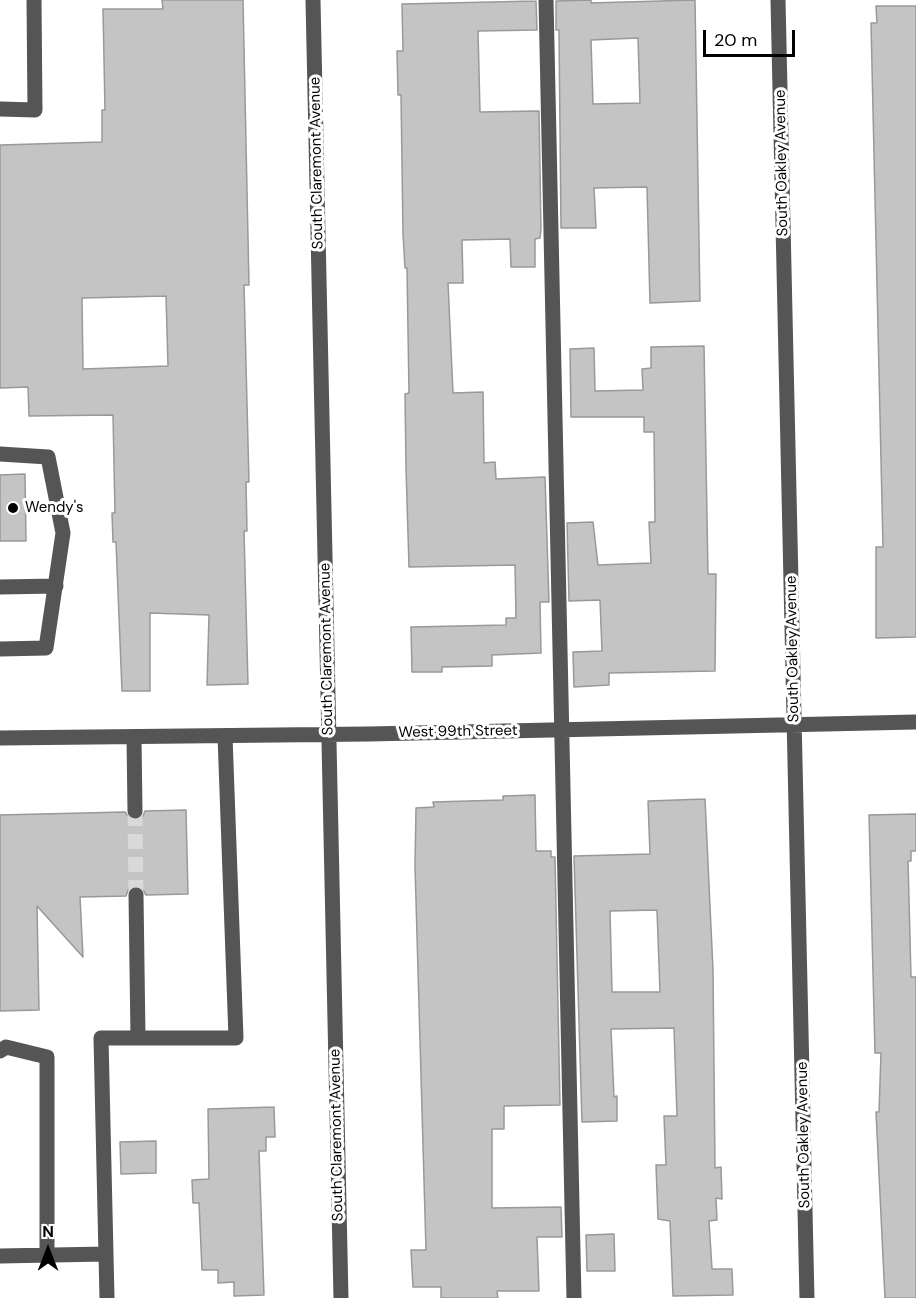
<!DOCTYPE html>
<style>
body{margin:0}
#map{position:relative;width:916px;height:1298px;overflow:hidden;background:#fff;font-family:"DM Sans",sans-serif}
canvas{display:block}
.north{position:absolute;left:18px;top:1220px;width:60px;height:60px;-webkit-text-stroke:4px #fff;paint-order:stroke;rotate:0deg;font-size:16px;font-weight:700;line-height:24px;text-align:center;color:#000}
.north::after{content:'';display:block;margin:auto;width:21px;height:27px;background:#000;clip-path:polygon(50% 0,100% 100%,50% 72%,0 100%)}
.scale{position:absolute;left:703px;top:30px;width:92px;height:27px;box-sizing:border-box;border:3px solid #000;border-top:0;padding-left:8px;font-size:18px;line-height:21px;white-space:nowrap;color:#000;-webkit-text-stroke:4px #fff;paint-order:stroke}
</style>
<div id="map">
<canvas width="916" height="1298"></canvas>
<div class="north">N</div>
<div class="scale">20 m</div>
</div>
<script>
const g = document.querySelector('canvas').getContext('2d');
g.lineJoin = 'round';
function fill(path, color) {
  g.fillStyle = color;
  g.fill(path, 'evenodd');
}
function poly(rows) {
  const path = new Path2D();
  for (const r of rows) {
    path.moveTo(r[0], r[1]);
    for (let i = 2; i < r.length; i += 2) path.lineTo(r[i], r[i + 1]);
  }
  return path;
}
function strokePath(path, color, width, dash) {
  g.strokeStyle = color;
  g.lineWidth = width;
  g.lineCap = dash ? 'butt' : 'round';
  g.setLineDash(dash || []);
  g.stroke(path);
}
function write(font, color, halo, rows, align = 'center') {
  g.font = font + ' "DM Sans",sans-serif';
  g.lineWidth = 6;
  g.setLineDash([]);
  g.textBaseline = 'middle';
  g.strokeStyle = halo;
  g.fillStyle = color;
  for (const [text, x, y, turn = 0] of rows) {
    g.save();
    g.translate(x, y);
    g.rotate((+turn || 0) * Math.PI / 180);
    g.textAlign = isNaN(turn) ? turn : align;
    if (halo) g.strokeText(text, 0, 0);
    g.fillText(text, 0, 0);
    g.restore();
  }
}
const building = poly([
 [162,0,243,0,249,285,244,285,249,482,246,482,247,531,244,531,248,684,207,685,209,615,150,613,150,691,122,691,116,542,113,542,112,513,115,513,113,415,29,416,28,387,0,388,0,145,102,142,102,110,105,110,103,9,163,9,162,0],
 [166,296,168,366,83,369,82,298,166,296],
 [591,0,591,3,695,0,700,301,650,303,647,187,594,188,596,228,561,228,559,30,556,30,556,1,591,0],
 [638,38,640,103,593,104,591,40,638,38],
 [536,1,537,30,478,31,480,112,539,111,541,229,540,238,535,239,535,267,511,267,510,239,462,240,463,283,448,283,453,393,483,392,484,463,495,462,496,479,545,477,549,602,540,602,541,653,492,655,492,666,442,667,442,672,412,672,411,627,506,625,506,618,516,618,515,565,409,567,406,468,405,394,409,393,407,268,405,268,403,234,401,95,398,95,397,51,403,51,402,4,536,1],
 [876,6,916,6,916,637,876,638,876,547,883,547,871,23,877,23,876,6],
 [704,346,708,574,716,574,715,671,609,673,609,685,574,687,573,652,602,651,600,600,569,601,567,523,593,522,598,565,651,563,649,522,655,522,654,432,644,432,644,417,571,417,570,349,594,348,595,391,643,390,642,369,651,368,651,347,704,346],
 [25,474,26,541,0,541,0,475,25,474],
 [535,795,536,851,551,851,551,857,555,857,560,1105,504,1106,504,1129,492,1129,492,1208,561,1207,562,1237,537,1237,539,1291,497,1291,498,1298,441,1298,441,1287,413,1287,411,1250,426,1250,415,866,416,808,434,807,433,802,503,800,503,796,535,795],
 [705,799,713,970,715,1168,721,1167,722,1199,716,1198,717,1220,709,1221,712,1269,732,1269,733,1295,673,1296,670,1221,658,1219,656,1165,666,1165,664,1116,677,1116,674,1028,611,1029,614,1097,617,1096,617,1121,582,1122,574,856,650,854,648,801,705,799],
 [657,910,660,992,612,992,610,911,657,910],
 [186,810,188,894,146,895,141,887,135,885,128,890,126,896,80,897,83,957,37,906,39,1010,0,1011,0,815,125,812,130,819,136,821,143,816,145,811,186,810],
 [916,814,916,851,911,851,911,861,908,861,911,977,916,977,916,1298,885,1298,876,1112,879,1112,881,1053,875,1053,869,815,916,814],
 [274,1107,275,1137,266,1137,266,1151,259,1151,264,1295,234,1296,234,1282,218,1283,218,1270,202,1270,199,1203,193,1203,192,1180,209,1179,208,1109,274,1107],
 [156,1141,156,1173,121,1174,120,1142,156,1141],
 [614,1234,615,1271,587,1271,586,1235,614,1234]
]);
fill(building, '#c4c4c4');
strokePath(building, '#999', 1.5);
strokePath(poly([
 [135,811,136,895]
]), '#d9d9d9', 15, [15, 8]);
strokePath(poly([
 [313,0,341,1298],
 [546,0,574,1298],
 [778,0,807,1298],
 [0,109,35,110,34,0],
 [0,454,48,457,63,533,46,648,0,649],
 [0,587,56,586],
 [134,737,135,811],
 [0,738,369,734,916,722],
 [136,895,138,1038],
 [0,1051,6,1047,47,1057,47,1255],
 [0,1256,106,1254],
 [107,1298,101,1038,236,1038,225,736]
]), '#555', 15);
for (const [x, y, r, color] of [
 [13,508,6,"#000"]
]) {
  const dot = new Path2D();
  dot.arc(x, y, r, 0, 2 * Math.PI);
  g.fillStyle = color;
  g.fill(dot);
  strokePath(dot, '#fff', 2);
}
write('15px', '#000', '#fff', [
 ["South Claremont Avenue",317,163,-91],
 ["South Oakley Avenue",782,163,-91],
 ["South Claremont Avenue",327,649,-91],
 ["South Oakley Avenue",793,649,-91],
 ["West 99th Street",458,732,-1],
 ["South Claremont Avenue",337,1135,-91],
 ["South Oakley Avenue",804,1135,-91]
]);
write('15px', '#000', '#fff', [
 ["Wendy's",25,508]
], 'left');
</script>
